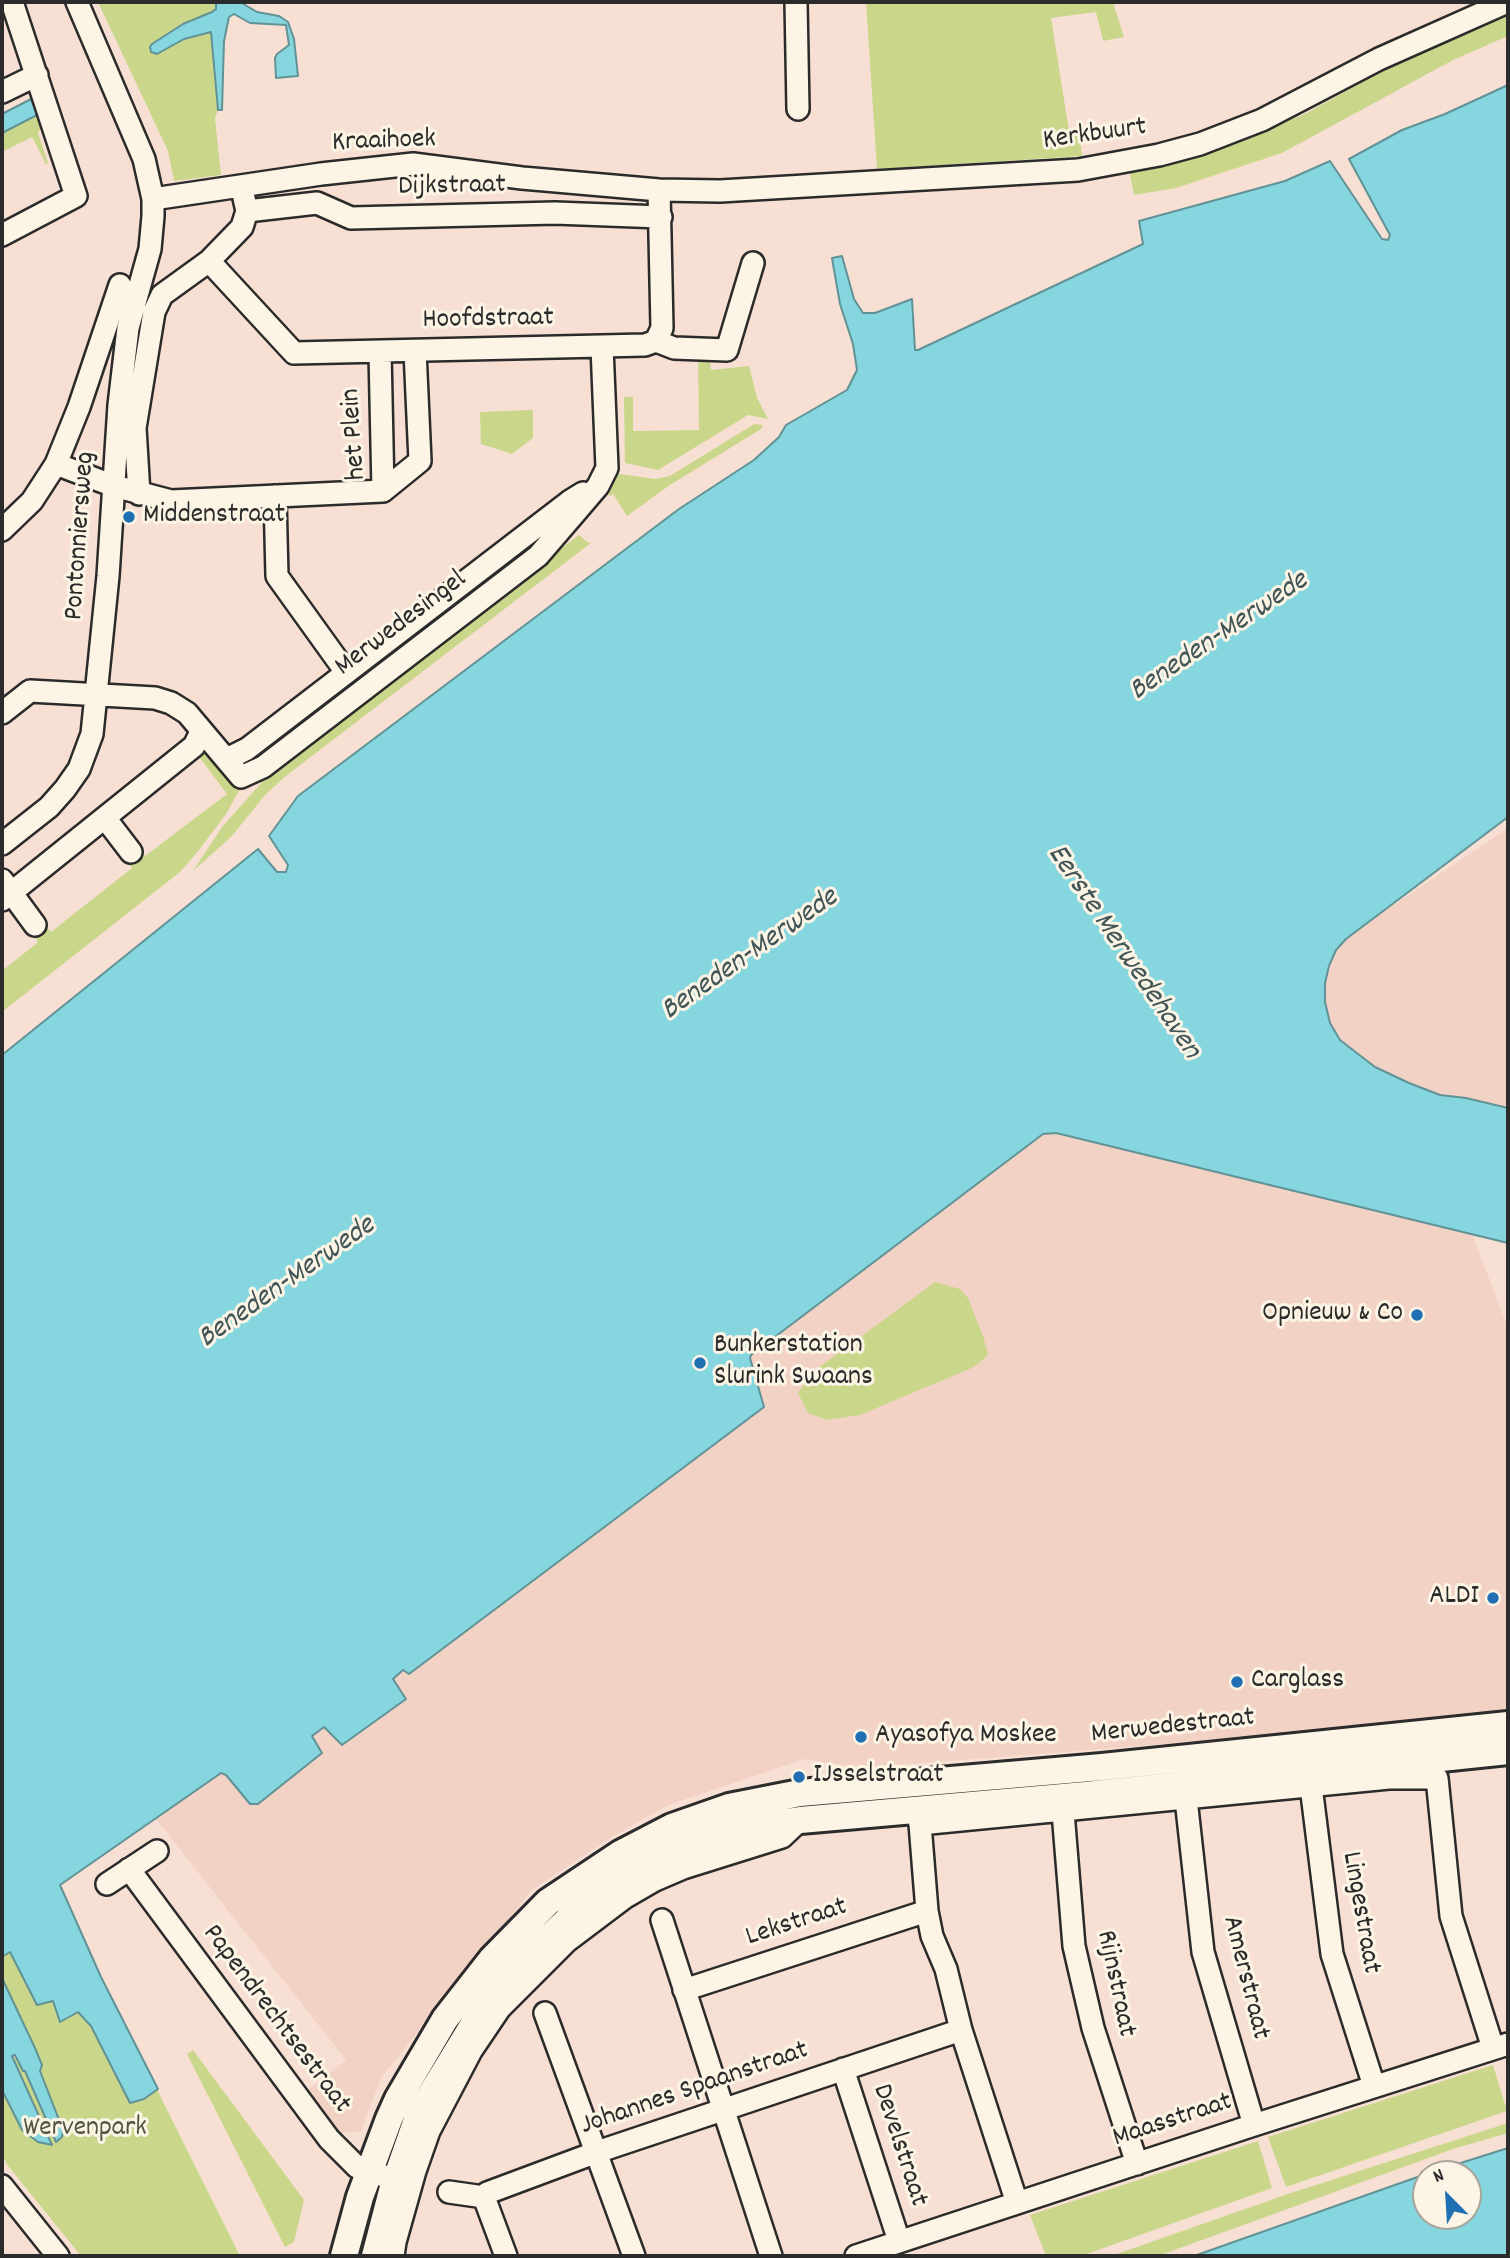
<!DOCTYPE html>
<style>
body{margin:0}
#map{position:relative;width:1510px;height:2258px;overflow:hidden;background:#f7e0d3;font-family:Dekko,sans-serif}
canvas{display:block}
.frame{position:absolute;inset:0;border:4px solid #2b2b2b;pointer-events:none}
.north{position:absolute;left:1412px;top:2160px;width:70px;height:70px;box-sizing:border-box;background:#fcf5e5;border:2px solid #a8a49b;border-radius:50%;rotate:336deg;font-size:19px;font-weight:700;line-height:28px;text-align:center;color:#2b2b2b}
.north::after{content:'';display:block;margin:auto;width:24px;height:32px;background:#1f6fb2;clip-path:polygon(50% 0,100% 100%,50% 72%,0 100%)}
</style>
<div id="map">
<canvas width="1510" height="2258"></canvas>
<div class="frame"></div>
<div class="north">N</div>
</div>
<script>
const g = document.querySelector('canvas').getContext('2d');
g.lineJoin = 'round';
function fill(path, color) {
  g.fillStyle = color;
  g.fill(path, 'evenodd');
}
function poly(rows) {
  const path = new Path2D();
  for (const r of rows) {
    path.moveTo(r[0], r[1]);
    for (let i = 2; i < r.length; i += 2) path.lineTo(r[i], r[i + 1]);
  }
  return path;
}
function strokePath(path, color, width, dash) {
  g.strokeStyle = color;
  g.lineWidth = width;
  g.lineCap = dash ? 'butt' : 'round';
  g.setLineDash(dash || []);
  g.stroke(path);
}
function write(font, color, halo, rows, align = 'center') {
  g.font = font + ' Dekko,sans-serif';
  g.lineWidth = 6;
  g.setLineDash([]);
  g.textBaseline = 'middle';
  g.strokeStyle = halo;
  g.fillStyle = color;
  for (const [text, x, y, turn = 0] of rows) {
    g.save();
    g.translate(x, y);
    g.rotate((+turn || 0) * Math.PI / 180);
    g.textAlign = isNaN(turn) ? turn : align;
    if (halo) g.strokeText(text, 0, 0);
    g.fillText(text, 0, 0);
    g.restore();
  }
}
fill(poly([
 [1508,828,1508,1132,1426,1112,1349,1049,1326,1020,1321,992,1340,941],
 [1032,1129,1470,1229,1508,1328,1508,1717,860,1768,805,1759,668,1805,614,1836,532,1890,381,2078,361,2131,336,2134,305,2092,346,2060,156,1819]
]), '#f3d2c6');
fill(poly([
 [98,2,216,2,216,9,212,12,183,24,150,47,150,50,157,54,184,39,211,32,218,110,215,118,221,175,174,181,168,151],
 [866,2,1113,2,1124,37,1103,41,1096,12,1051,18,1069,131,1079,131,1082,156,877,169],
 [1508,13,1508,36,1453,60,1282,153,1176,188,1134,195,1129,169,1177,161,1245,138,1305,114,1373,76],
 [39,114,43,124,38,133,48,163,46,164,32,137,2,152,2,133],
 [698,354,710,357,711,370,749,366,757,398,768,419,748,415,658,470,625,463,624,397,633,397,633,431,699,430],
 [533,410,533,438,512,454,481,444,480,412],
 [754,424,763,425,761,429,670,485,627,516,613,494,610,496,606,491,612,473,656,479,670,476],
 [579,535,587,542,591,543,287,775,266,794,231,837,193,871,222,827,263,781,272,764],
 [204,744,240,789,226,814,199,850,180,872,2,1012,2,971,38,942,29,930,41,920,51,932,132,868,121,854,135,844,145,856,227,794,197,754],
 [935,1282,960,1289,968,1298,984,1339,988,1355,974,1367,860,1415,827,1420,808,1413,798,1393,814,1371],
 [9,1951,37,2006,101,1977,240,2256,81,2256,9,2167,2,2156,2,2065,34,2048,2,1979,2,1957],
 [193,2050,304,2200,294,2242,285,2247,187,2054],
 [1493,2065,1507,2111,1286,2187,1268,2137],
 [1508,2123,1508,2133,1453,2149,1158,2256,1111,2256,1288,2194],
 [1258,2141,1272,2188,1081,2256,1046,2256,1030,2215]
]), '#cad78b');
const water = poly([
 [216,2,240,2,257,12,279,16,288,22,294,39,298,76,276,78,275,58,277,54,289,45,286,25,250,23,234,14,229,17,224,41,222,110,218,110,211,32,184,39,157,54,151,52,150,47,152,44,183,24,212,12,216,9,216,2],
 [1508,85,1508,817,1346,939,1336,950,1329,966,1325,983,1325,1002,1330,1023,1340,1040,1375,1067,1409,1083,1440,1095,1466,1098,1508,1108,1508,1243,1056,1133,1043,1134,751,1355,750,1358,764,1407,409,1674,403,1670,393,1679,406,1699,342,1745,324,1727,312,1736,322,1753,258,1804,250,1804,226,1775,221,1773,60,1885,101,1977,158,2089,144,2099,130,2103,91,2026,78,2012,60,2022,53,2001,37,2005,10,1952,2,1957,2,1055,258,849,277,872,286,872,288,865,269,836,298,796,679,509,754,460,779,437,786,425,847,390,857,370,853,344,840,304,832,258,842,256,854,299,863,313,875,313,912,299,915,350,918,350,1143,244,1139,221,1285,181,1330,161,1382,239,1388,240,1390,235,1349,159,1402,130,1445,114,1508,85],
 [33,98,39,114,2,133,2,114,33,98],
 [2,1978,35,2048,42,2065,40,2071,63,2130,62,2137,56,2142,25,2071,23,2071,15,2055,12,2056,52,2145,38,2142,22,2130,2,2090,2,1978],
 [1508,2148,1508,2256,1194,2256,1426,2174,1426,2216,1468,2216,1468,2174,1426,2174,1508,2148]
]);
fill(water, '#85d6de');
strokePath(water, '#619296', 2);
const minor = poly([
 [796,2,798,109],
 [2,92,37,75],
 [153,199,321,174,413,164,522,178,659,190,720,191,1078,170,1159,155,1200,144,1262,120,1379,59,1507,2],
 [247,211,317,203,351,218,555,213,661,217],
 [2,235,76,196,12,2],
 [209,261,294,353,645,345,656,341,662,328,659,190],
 [656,341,674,348,727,350,753,263],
 [380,352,383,491,420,461,415,351],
 [56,464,114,486,171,501,383,491],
 [139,494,135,428,154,312,162,295,209,261,242,227,247,211,244,198],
 [275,496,277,576,346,672],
 [2,530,32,501,56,464,79,407,120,285],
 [2,713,30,691,155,698,171,703,187,713,241,777,263,767,538,556,575,513,598,486,607,468,602,347],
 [227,759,247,749,570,501,583,493],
 [105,818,131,852],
 [2,844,49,807,65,789,79,769,92,734,108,576,119,405,128,328,150,249,153,216,153,199,144,159,77,2],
 [2,880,35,925],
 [2,900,194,746,201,732],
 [1311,1786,1332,1954,1374,2086],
 [1186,1799,1203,1952,1254,2125],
 [916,1811,920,1824,927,1911,932,1936,946,1969,961,2030,1017,2203],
 [1063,1812,1074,1946,1093,2028,1137,2164],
 [920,1824,1389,1778,1437,1778,1451,1916,1493,2048],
 [129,1869,329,2139,357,2167,396,2180],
 [107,1884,157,1851],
 [662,1920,771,2256],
 [684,1990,927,1911],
 [545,2013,634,2256],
 [843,2069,899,2241],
 [2,2186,58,2256],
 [449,2192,484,2197],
 [484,2197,487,2193,597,2152,961,2030],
 [484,2197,506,2256],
 [393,2256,395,2242,415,2171,429,2131,471,2051,500,2008,567,1941,624,1898,655,1880,683,1868,782,1837,800,1820],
 [856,2256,1254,2125,1508,2044]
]);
const major = poly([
 [344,2256,360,2197,389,2119,398,2099,445,2019,492,1959,548,1902,620,1854,672,1827,729,1807,800,1793,1102,1767,1508,1725],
 [375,2256,392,2191,419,2114,486,2004,525,1961,574,1914,634,1873,669,1855,738,1829,800,1820,1086,1795,1508,1751]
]);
strokePath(minor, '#2b2b2b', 26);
strokePath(major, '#2b2b2b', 32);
strokePath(minor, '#fcf5e5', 21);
strokePath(major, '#fcf5e5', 26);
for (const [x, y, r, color] of [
 [129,517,7,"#1f6fb2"],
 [1417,1315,7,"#1f6fb2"],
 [700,1363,7,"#1f6fb2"],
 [1493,1598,7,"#1f6fb2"],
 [1237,1682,7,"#1f6fb2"],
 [861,1737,7,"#1f6fb2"],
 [799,1777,7,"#1f6fb2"]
]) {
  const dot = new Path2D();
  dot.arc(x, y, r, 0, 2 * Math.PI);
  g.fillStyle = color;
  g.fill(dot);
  strokePath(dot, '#fcf5e5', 2.5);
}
write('28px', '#2b2b2b', '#fcf5e5', [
 ["Kerkbuurt",1095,136,-8],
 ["Kraaihoek",384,143,-2],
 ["Dijkstraat",452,188,-1],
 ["Hoofdstraat",488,321,-1],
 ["het Plein",356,434,-94],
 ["Pontonniersweg",82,536,-86],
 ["Merwedesingel",402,625,-37],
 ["Merwedestraat",1173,1728,-6],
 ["Lingestraat",1359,1913,80],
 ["Lekstraat",797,1924,-18],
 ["Amerstraat",1244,1978,76],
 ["Rijnstraat",1114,1984,78],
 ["Papendrechtsestraat",275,2020,53],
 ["Johannes Spaanstraat",695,2090,-19],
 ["Maasstraat",1173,2122,-18],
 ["Develstraat",898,2146,72]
]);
write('28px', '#2b2b2b', '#fcf5e5', [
 ["Middenstraat",143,517],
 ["Opnieuw & Co",1403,1315,"right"],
 ["Bunkerstation",714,1347],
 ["Slurink Swaans",714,1379],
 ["ALDI",1479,1598,"right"],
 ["Carglass",1251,1682],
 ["Ayasofya Moskee",875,1737],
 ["IJsselstraat",813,1777]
], 'left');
write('28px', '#535643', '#fcf5e5', [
 ["Wervenpark",85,2130]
]);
write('italic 30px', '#425658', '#fcf5e5', [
 ["Beneden-Merwede",1220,638,-34],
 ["Eerste Merwedehaven",1122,953,56],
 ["Beneden-Merwede",751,956,-35],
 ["Beneden-Merwede",288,1284,-35]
]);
</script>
